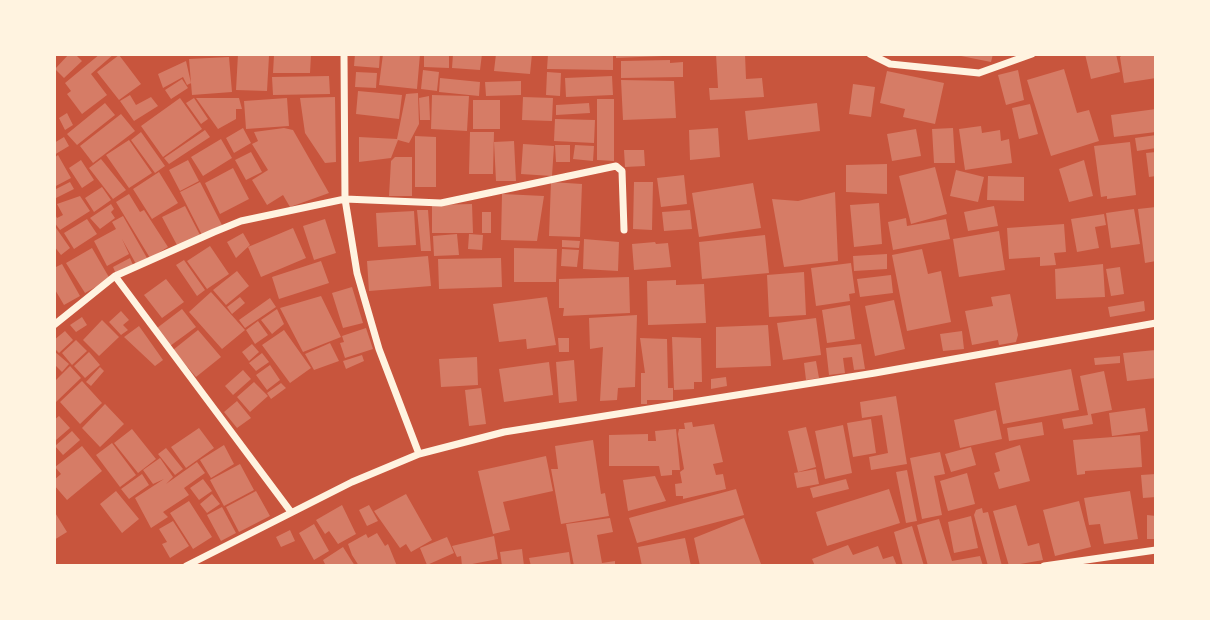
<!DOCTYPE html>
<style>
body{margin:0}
#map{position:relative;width:1210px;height:620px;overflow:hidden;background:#c8553d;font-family:"Varela Round",sans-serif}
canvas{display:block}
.frame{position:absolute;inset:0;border:56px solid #fff3e0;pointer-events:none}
</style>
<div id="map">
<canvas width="1210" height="620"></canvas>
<div class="frame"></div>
</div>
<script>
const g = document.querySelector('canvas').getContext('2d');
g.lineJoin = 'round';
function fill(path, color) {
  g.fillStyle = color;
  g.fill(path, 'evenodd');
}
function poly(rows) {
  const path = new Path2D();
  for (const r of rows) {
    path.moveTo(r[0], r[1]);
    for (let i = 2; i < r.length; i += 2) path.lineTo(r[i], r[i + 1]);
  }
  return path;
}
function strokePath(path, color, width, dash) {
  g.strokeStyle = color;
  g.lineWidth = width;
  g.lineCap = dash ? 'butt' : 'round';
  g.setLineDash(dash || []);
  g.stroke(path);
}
fill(poly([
 [69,54,75,54,82,61,64,78,55,69],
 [100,54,114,54,91,74,107,95,82,114,67,94,71,91,65,83],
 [238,54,269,56,267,91,236,90],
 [355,54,380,54,379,68,354,66],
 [383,54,420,54,417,89,379,85],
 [424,54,449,54,449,68,424,67],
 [453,54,482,54,480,70,452,68],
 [496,54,532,54,530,74,494,71],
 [548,54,613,54,613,70,547,69],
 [616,54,663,54,663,56,616,58],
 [716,54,745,54,746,79,762,78,764,97,710,100,709,88,718,88],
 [951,54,993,54,991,62],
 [1085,54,1116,54,1120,72,1091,79],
 [1123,54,1156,54,1156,78,1124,83,1120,57],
 [119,55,141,84,119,100,97,72],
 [274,55,311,55,310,73,273,73],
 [229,57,232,92,192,95,189,59],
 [670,60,670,63,683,62,683,77,621,78,621,61],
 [186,61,191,83,187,85,183,77,163,88,158,74],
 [1064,69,1077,113,1089,110,1099,141,1051,156,1027,80],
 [423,70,439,72,437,91,421,89],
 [1018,70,1024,100,1006,105,998,75],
 [887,71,944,83,935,124,903,117,905,109,880,103],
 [356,72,377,73,376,88,355,87],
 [547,72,561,73,560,96,546,95],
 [329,76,330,94,273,95,272,77],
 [612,76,613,95,566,97,565,78],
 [440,78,480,82,479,96,439,92],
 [182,79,188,88,171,99,165,90],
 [621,80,674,81,676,118,623,120],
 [521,81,521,95,486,96,485,82],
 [853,84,875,87,871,117,849,114],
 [358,91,402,95,399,119,356,114],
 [418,93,419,124,409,143,398,140,391,158,359,162,359,137,397,139,406,94],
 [130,95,136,105,151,97,158,106,134,121,120,101],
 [432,95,469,96,467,131,431,129],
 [429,96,430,120,420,120,419,98],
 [335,97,336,162,325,163,305,133,300,98],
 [523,97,553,98,552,121,522,120],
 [180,98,202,129,163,157,141,126],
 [194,98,208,119,201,124,186,103],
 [196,98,239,98,242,109,236,109,236,119,218,129],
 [287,98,289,126,246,129,244,101],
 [597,99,614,99,614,161,597,160],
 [473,100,500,100,500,129,473,129],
 [105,103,115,115,77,145,67,134],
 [589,103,590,113,556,115,556,105],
 [817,103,820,131,748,140,745,111],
 [1030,104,1038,134,1019,139,1012,108],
 [1156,109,1156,132,1114,137,1111,115],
 [67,113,73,125,65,130,59,118],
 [121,114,135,131,93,163,80,146],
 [555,119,595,120,594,143,554,141],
 [981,126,982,133,1000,130,1001,141,1009,139,1012,163,965,170,959,129],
 [243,128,251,143,234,153,226,138],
 [284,128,293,130,329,193,290,207,283,195,267,205,252,180,268,170,252,144,258,141,254,132],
 [718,128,720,157,690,160,689,130],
 [953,128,955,163,934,163,932,129],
 [916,129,921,156,892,161,887,134],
 [205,130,210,137,169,164,164,158],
 [141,132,165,166,155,173,131,140],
 [470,132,494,132,493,174,469,174],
 [1156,135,1156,148,1137,151,1135,138],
 [415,136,436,137,436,187,415,187],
 [64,137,69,146,54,155,54,143],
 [221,139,232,158,203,176,191,157],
 [129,140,152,173,129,188,106,155],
 [514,141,516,181,496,181,494,142],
 [1130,142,1136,195,1107,199,1107,196,1101,197,1094,146],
 [523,144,554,146,552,176,521,174],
 [555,145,570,145,570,162,556,162],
 [575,145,594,146,593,161,573,159],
 [624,150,644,150,645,166,625,167],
 [251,152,262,172,246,180,235,160],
 [1156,152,1156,176,1149,177,1146,153],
 [58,155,71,178,54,187,54,158],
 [395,157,412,157,412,196,389,196,391,161],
 [101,159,126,190,113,199,89,168],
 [81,160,94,180,82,188,69,168],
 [188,160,199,181,180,191,169,170],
 [1084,160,1093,196,1069,202,1059,169],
 [887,164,887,194,846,192,846,165],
 [935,167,947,214,911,224,899,176],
 [233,168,249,199,220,214,205,183],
 [956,170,984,177,978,202,950,196],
 [159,172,178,203,152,219,133,189],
 [684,175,687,204,661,207,657,178],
 [988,176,1024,177,1024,201,987,200],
 [70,182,74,189,54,199,54,190],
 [200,182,222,225,202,235,180,192],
 [551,182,582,184,580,237,549,236],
 [634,182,653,182,652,230,633,229],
 [753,183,761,228,699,237,692,193],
 [102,187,111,200,94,212,85,198],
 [835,192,838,261,784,267,772,199,798,201],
 [129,194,140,212,144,210,168,247,150,258,116,202],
 [502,194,544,196,537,241,501,240],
 [80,196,90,211,60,230,54,222,54,213,57,218,63,215,57,204],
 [879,203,882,244,854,247,850,205],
 [111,204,114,209,111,212,115,218,100,229,90,218],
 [472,204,473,233,432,233,432,205],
 [185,206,200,235,178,247,162,217],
 [994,206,998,226,968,231,964,212],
 [1156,207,1156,261,1145,263,1138,209],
 [1134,209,1140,244,1111,248,1106,213],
 [417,210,428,210,431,251,421,251],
 [690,210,692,229,664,231,662,212],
 [414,211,416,245,378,247,376,213],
 [482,212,491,212,491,233,482,233],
 [1104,214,1106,225,1095,227,1099,248,1077,252,1071,219],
 [123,216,147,258,136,264,122,239,129,254,107,266,94,241,116,229,112,222],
 [906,218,907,226,946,219,950,239,893,250,888,222],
 [87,219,97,234,74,249,64,233],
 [325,219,336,253,314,260,303,226],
 [1064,224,1066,252,1054,253,1056,265,1040,266,1040,257,1009,259,1007,228],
 [54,225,70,248,61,255,54,246],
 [293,228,306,258,261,277,248,247],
 [999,231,1005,270,959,277,953,239],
 [243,233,250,245,236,258,227,242],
 [457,234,459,255,434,256,433,236],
 [469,234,483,235,482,250,468,249],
 [765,235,769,273,702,279,699,242],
 [584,239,619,242,618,271,583,269],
 [562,240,580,241,579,248,562,247],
 [655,242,656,244,668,243,671,267,634,270,632,244],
 [210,246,229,274,207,289,187,261],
 [92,248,110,279,85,293,66,263],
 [514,248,557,249,556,282,514,282],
 [562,249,579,250,577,267,561,266],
 [922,249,928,274,941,271,951,322,907,331,892,255],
 [887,254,887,269,854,271,853,256],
 [428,256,431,286,369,291,367,261],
 [130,258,133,265,116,274,113,267],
 [501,258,502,287,439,289,438,259],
 [184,260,205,290,197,296,176,265],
 [321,261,329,283,279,299,272,277],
 [851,263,855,293,849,294,850,301,816,306,811,268],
 [62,264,80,296,64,305,54,288,54,268],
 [1103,264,1105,297,1056,299,1055,269],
 [1120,267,1124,294,1111,296,1106,269],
 [237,271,249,286,226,305,213,290],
 [804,272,806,315,769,317,767,275],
 [891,275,893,293,860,297,857,279],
 [629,277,630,313,563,316,564,308,559,308,559,279],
 [166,279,184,302,162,318,144,295],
 [676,280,676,285,704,284,706,323,648,325,647,281],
 [352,287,363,323,343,328,332,293],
 [211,292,245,330,222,349,189,312],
 [1010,294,1018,335,1016,342,999,345,998,340,972,345,965,311,993,306,991,297],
 [321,296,341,337,303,352,280,308],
 [240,297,245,303,232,314,227,307],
 [547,297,556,345,527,349,526,339,499,342,493,304],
 [270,298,276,307,245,328,239,320],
 [894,300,905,349,875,356,865,306],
 [1144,301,1145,311,1110,317,1108,307],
 [850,305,855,339,827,343,822,310],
 [182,309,196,327,170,346,157,328],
 [277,309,284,324,272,334,261,320],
 [121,311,129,320,123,325,128,330,121,335,109,322],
 [637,315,635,387,618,388,617,400,600,401,603,347,590,349,589,318],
 [82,317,87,325,76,332,70,325],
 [816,318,821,355,783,360,777,323],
 [102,320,119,337,99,356,83,340],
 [258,321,268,335,255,344,246,330],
 [768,325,771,366,716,368,716,327],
 [139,326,163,360,155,366,124,337],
 [366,328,373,349,345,358,340,343,344,342,342,336],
 [198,330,221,357,196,377,173,350],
 [284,330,311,368,290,383,262,345],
 [65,331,73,340,59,353,54,348,54,340],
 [962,331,964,349,943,351,940,334],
 [672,337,701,338,702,382,694,382,694,389,674,390],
 [558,338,569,338,569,352,559,352],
 [640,338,667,339,668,388,673,388,673,400,647,400,647,404,641,404,641,373,645,373],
 [76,340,87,351,72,365,62,353],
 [330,343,339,361,314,370,305,354],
 [252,344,259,352,249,361,242,352],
 [861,344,865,369,854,370,852,357,843,358,845,373,829,375,826,348],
 [1156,350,1156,378,1127,381,1123,353],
 [54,351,69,364,62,372,54,364],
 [89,352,100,365,85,378,74,366],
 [262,353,269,362,256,371,249,363],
 [362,355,364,361,346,369,343,361],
 [1120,356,1120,363,1095,365,1094,358],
 [477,357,478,385,441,387,439,359],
 [574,360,577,401,559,403,556,362],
 [816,361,819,378,806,380,804,363],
 [549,362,553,395,504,402,499,369],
 [270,365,280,380,267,390,256,375],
 [70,366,81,378,56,402,54,382],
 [100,367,104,371,91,386,86,382],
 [1071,369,1079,410,1003,424,995,383],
 [243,370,251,379,233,395,225,386],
 [1104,371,1112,410,1091,414,1093,424,1064,429,1062,419,1088,415,1080,376],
 [726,377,727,386,711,389,711,379],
 [82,381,102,403,80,424,60,402],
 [254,382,268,396,250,412,237,397],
 [281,383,286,388,271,399,267,393],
 [481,388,486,424,469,426,465,390],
 [896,396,907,464,871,470,869,457,888,453,882,415,862,418,860,402],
 [237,401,251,418,237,428,224,412],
 [105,404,124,424,100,447,82,428],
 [1145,408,1148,431,1112,436,1109,413],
 [996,410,1002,439,960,448,954,420],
 [59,416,70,428,56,440,54,420],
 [871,419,876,453,853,457,847,423],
 [692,422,693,427,714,424,723,462,713,464,716,475,723,474,726,489,683,499,683,496,676,496,675,484,682,483,680,472,684,469,678,434,679,429,685,429,684,423],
 [1042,422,1044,435,1009,441,1007,428],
 [843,425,852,473,825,479,815,431],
 [806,427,816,467,798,472,788,431],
 [199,428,214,448,186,468,171,447],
 [132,429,156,459,138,473,114,443],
 [676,429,680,470,672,470,672,475,661,476,659,466,609,466,609,435,648,434,648,441,656,441,655,431],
 [72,431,80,440,63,455,55,446],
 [1140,435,1142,467,1085,471,1085,474,1077,475,1073,440],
 [593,440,601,494,605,493,609,516,561,524,551,469,558,469,555,446],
 [112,443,136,475,120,487,96,455],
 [224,445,234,464,211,478,200,460],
 [1020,445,1030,481,999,489,994,473,1000,471,995,453],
 [82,446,102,471,67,500,54,485,54,480,61,474,55,467],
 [971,447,976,465,951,472,945,454],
 [166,448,183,469,175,475,158,454],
 [940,452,945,474,934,476,942,515,922,519,910,458],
 [546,456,553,491,503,502,510,530,493,534,478,471],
 [160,458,173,477,166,484,197,462,205,473,184,488,189,495,163,512,168,517,151,528,135,498,164,479,153,484,143,470],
 [240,464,254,490,224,506,210,480],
 [816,469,819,484,797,488,794,473],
 [907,470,917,521,906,523,896,472],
 [967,473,975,504,948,511,940,481],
 [142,474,149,485,129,499,121,489],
 [1156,474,1156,497,1143,498,1141,475],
 [655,476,666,501,628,511,623,480],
 [203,479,212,491,199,500,190,488],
 [846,479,849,489,813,498,810,488],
 [736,489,744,515,637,543,629,518],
 [889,489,900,523,827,546,816,512],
 [116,491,139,519,122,533,100,504],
 [256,491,270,516,239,532,226,507],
 [1130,491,1138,539,1104,544,1100,524,1089,525,1084,498],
 [212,494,220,504,207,513,200,504],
 [406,494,432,540,411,552,406,544,400,548,374,511],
 [189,501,212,537,193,549,170,513],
 [1079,501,1091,547,1055,556,1043,510],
 [342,505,356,534,338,544,329,531,325,534,316,520],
 [369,505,378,521,367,526,359,510],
 [1016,505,1028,546,1039,543,1043,560,1009,566,993,511],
 [222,507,236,533,221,541,207,515],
 [982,508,983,513,988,512,1002,566,988,566,974,515,976,510],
 [54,511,67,532,54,540],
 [1147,515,1156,516,1156,539,1147,539],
 [971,516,978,548,954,553,948,522],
 [610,518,613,532,597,535,602,563,615,561,615,566,574,566,566,524],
 [744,518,761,564,700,566,694,538],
 [939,519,952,561,980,556,983,566,928,566,917,525],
 [173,521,189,546,170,558,162,544,167,542,159,529],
 [314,524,329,551,314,560,299,533],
 [912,526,924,566,903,566,894,532],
 [290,530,295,541,281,547,276,537],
 [377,533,385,546,388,544,397,566,359,566,352,555,348,544,366,534,368,538],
 [494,536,498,559,462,566,461,556,457,557,452,546],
 [447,537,454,553,427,565,420,548],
 [685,538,691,566,642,566,638,547],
 [848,545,853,555,878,546,883,559,893,556,897,566,815,566,812,559],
 [343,547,355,566,326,566,323,560],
 [522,549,524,566,502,566,500,552],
 [569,552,571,566,531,566,529,558]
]), '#d67c66');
strokePath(poly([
 [344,54,345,199,357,273,379,349,419,454],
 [870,54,890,64,979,73,1032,54],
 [115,276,291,512],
 [54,325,115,276,214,232,241,221,345,199,441,203,616,166,622,171,624,230],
 [186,566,352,482,419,454,504,432,875,373,1156,323],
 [1044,566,1156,550]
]), '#fff3e0', 7);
</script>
